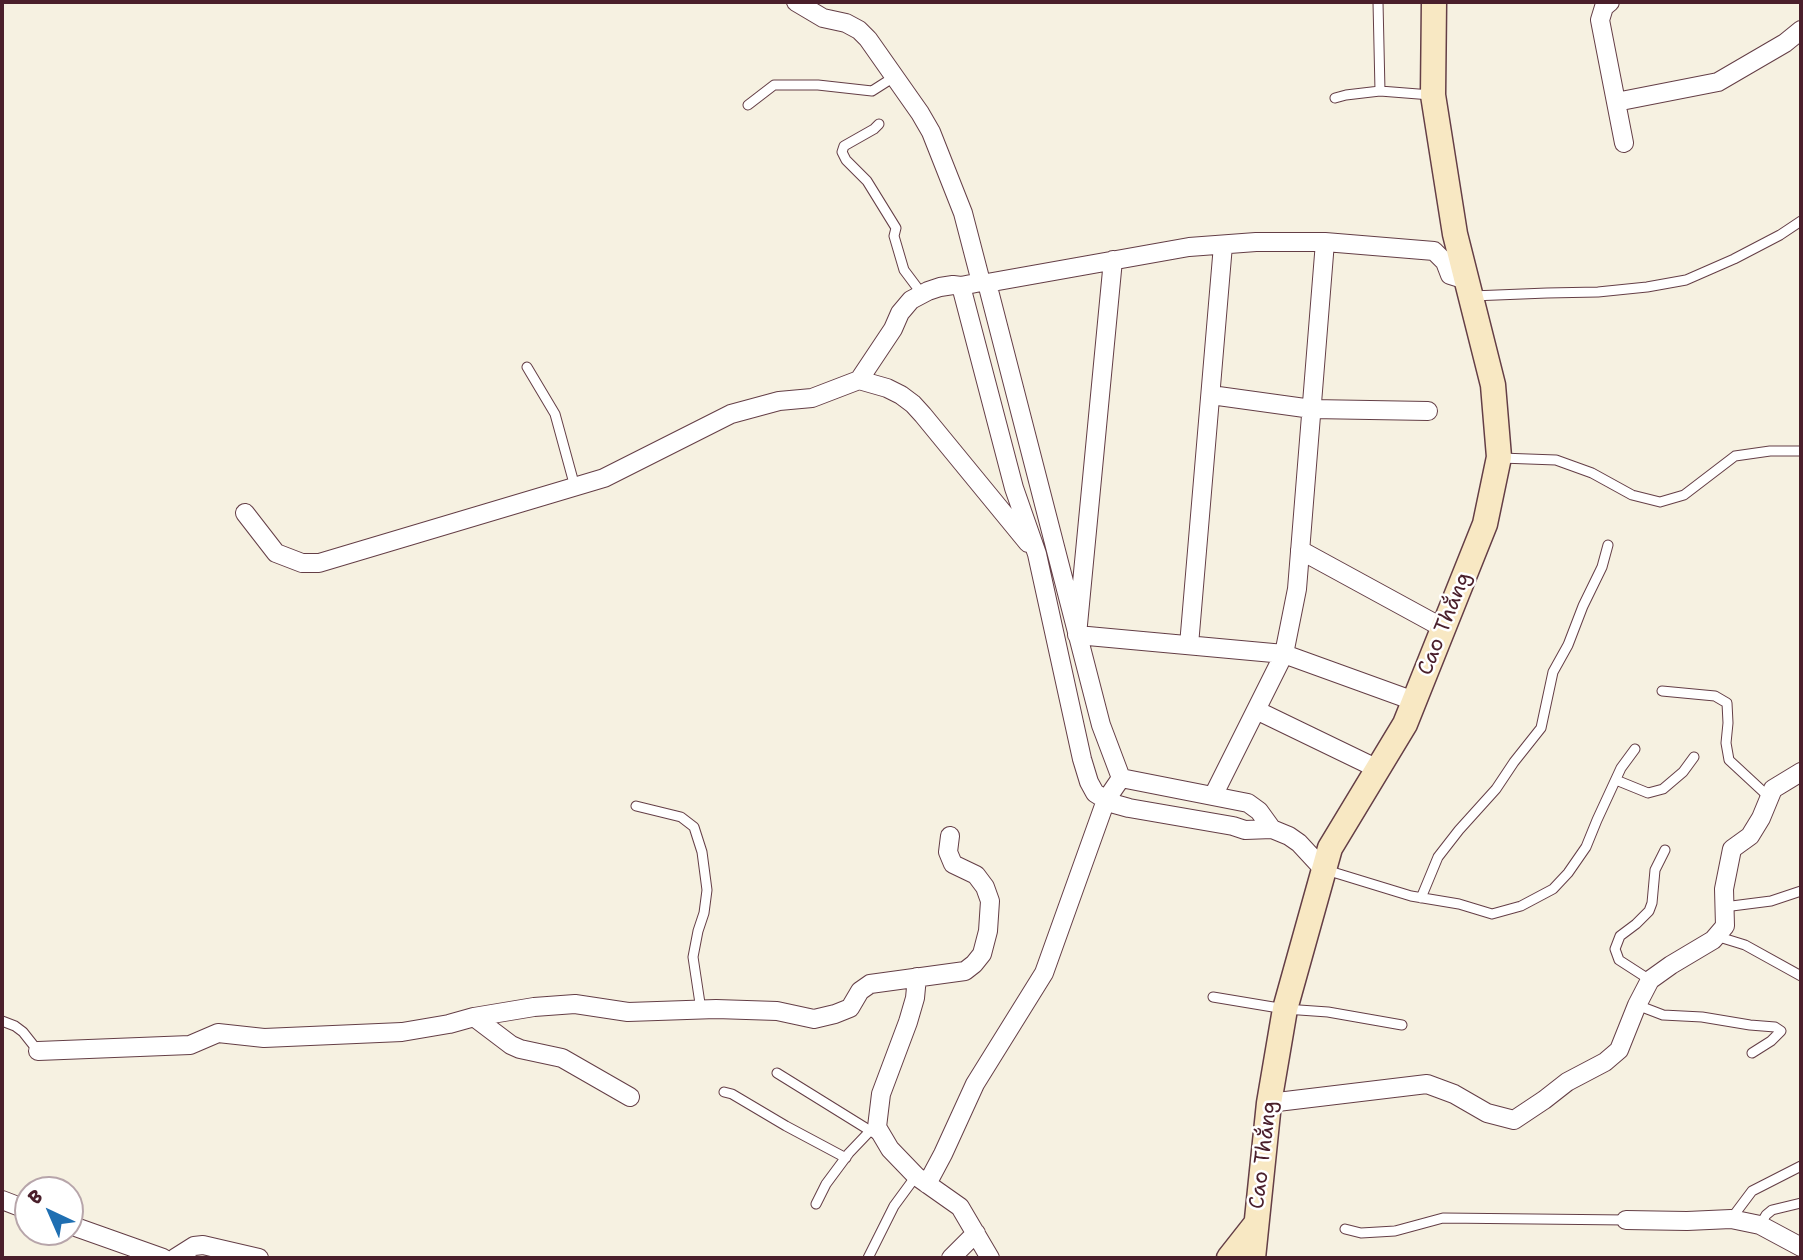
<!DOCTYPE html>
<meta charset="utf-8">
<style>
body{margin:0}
#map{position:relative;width:1803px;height:1260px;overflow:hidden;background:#f6f1e1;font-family:"Shantell Sans",sans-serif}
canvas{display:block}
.frame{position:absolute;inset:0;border:4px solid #4a1f2b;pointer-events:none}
.north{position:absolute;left:14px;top:1176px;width:70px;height:70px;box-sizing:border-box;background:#fff;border:2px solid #b7a5aa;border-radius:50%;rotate:316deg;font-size:19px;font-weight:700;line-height:28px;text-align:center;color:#4a1f2b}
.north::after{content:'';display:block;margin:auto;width:24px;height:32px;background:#1f6fb2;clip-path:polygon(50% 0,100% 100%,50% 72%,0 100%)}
</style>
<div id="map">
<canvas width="1803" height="1260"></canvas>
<div class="frame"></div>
<div class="north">B</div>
</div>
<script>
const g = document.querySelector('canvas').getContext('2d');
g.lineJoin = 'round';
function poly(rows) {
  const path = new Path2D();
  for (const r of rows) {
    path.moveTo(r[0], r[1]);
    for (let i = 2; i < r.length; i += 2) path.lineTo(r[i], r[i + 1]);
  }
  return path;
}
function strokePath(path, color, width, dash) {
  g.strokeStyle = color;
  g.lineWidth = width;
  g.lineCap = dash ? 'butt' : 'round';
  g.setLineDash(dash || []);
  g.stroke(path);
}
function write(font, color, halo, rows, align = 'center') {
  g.font = font + ' "Shantell Sans",sans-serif';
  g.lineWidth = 5;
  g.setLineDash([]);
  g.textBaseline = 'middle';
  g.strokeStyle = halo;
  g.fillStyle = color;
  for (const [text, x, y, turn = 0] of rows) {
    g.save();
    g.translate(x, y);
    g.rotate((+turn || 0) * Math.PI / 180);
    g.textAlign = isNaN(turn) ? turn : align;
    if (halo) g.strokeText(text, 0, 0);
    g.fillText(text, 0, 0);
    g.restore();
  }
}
const lane = poly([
 [1378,2,1380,91],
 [1335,98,1346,95,1380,91,1431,95],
 [748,105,774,85,818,85,872,91,894,77],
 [879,124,874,129,844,146,842,152,846,160,867,181,896,228,894,236,904,270,922,294],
 [1472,296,1547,293,1598,292,1647,287,1686,280,1734,259,1780,235,1801,221],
 [527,367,555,414,575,487],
 [1501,458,1556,460,1592,473,1632,495,1660,502,1684,495,1735,456,1770,451,1801,451],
 [1662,691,1715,696,1727,703,1728,723,1726,743,1729,760,1770,798],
 [1616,780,1648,793,1663,789,1683,772,1694,757],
 [636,806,681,817,694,827,702,852,707,890,704,913,698,931,693,957,701,1010],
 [1326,870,1411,896,1459,904,1492,914,1521,906,1553,889,1568,873,1586,847,1597,820,1621,768,1635,749],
 [1421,898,1438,857,1459,830,1496,789,1514,762,1541,728,1553,672,1568,645,1583,606,1602,567,1608,545],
 [1724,907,1771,901,1801,891],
 [1716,936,1745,945,1801,976],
 [1650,980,1619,960,1615,949,1620,936,1636,924,1649,911,1652,903,1655,870,1665,850],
 [1213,997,1285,1009,1328,1012,1402,1025],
 [1637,1005,1663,1015,1702,1017,1750,1025,1775,1027,1781,1031,1771,1041,1752,1053],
 [2,1021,15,1026,23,1032,38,1051],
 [777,1073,877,1135],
 [724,1092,732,1094,786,1126,846,1158],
 [816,1204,826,1184,849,1153,870,1131],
 [1731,1219,1752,1191,1801,1166],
 [1760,1225,1766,1215,1772,1210,1801,1203],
 [1345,1229,1361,1233,1395,1231,1443,1218,1626,1220],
 [868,1258,894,1206,916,1176]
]);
const street = poly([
 [796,2,823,18,846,23,859,30,868,39,920,113,931,132,963,213,981,282],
 [1610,2,1604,7,1600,20,1624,143],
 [1616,102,1718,82,1785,43,1801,30],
 [1113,260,1077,635,1284,654,1414,701],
 [987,283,1101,725,1121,778,1248,803,1259,811,1272,829],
 [961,286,1014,488,1037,554,1082,759,1089,782,1095,793,1111,803,1129,808,1233,826,1245,830,1272,829,1289,836,1299,843,1324,870],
 [859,380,887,388,901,395,913,404,923,415,1028,543],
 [1211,395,1312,409,1428,411],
 [245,513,276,553,302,563,319,563,604,478,731,414,779,401,812,398,859,380,893,329,900,313,911,300,928,291,940,287,953,285,961,286,981,282,987,283,1189,247,1256,242,1325,242,1434,251,1445,262,1450,275,1466,280],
 [1300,550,1443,628],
 [1189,645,1223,245],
 [1256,710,1378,769],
 [1213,796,1284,654,1297,589,1325,242],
 [917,977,915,998,908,1022,881,1094,877,1127,890,1149,916,1176,960,1207,990,1258],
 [474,1017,511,1045,520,1049,562,1058,630,1097],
 [38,1051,190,1045,218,1033,264,1038,402,1032,449,1024,474,1017,534,1007,575,1004,628,1012,716,1009,777,1011,814,1019,835,1014,850,1008,860,991,870,984,965,971,974,964,982,954,988,931,990,901,985,887,976,875,953,864,948,852,950,836],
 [1269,1103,1427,1084,1454,1094,1487,1113,1514,1120,1544,1100,1567,1082,1605,1062,1619,1050,1637,1005,1650,980,1671,965,1713,940,1725,926,1724,889,1732,849,1750,836,1761,818,1773,789,1801,772],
 [927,1184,943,1154,975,1084,1044,973,1106,800,1121,778],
 [2,1200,28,1210],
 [1626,1220,1687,1221,1731,1219,1760,1225,1801,1247],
 [70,1225,163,1258],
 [175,1258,194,1246,203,1245,259,1258],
 [951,1258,976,1233]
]);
const secondary = poly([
 [1229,1258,1255,1225],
 [1253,1258,1269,1103,1285,1009,1330,848,1405,724,1485,524,1499,457,1493,385,1455,234,1433,95,1434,2]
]);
strokePath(lane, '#643e46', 11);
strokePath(street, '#643e46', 20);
strokePath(secondary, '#643e46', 27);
strokePath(lane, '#fff', 9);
strokePath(street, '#fff', 18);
strokePath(secondary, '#f8e8c3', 24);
write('21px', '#4a1f2b', '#fff', [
 ["Cao Thắng",1445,624,-68],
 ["Cao Thắng",1264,1155,-83]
]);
</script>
